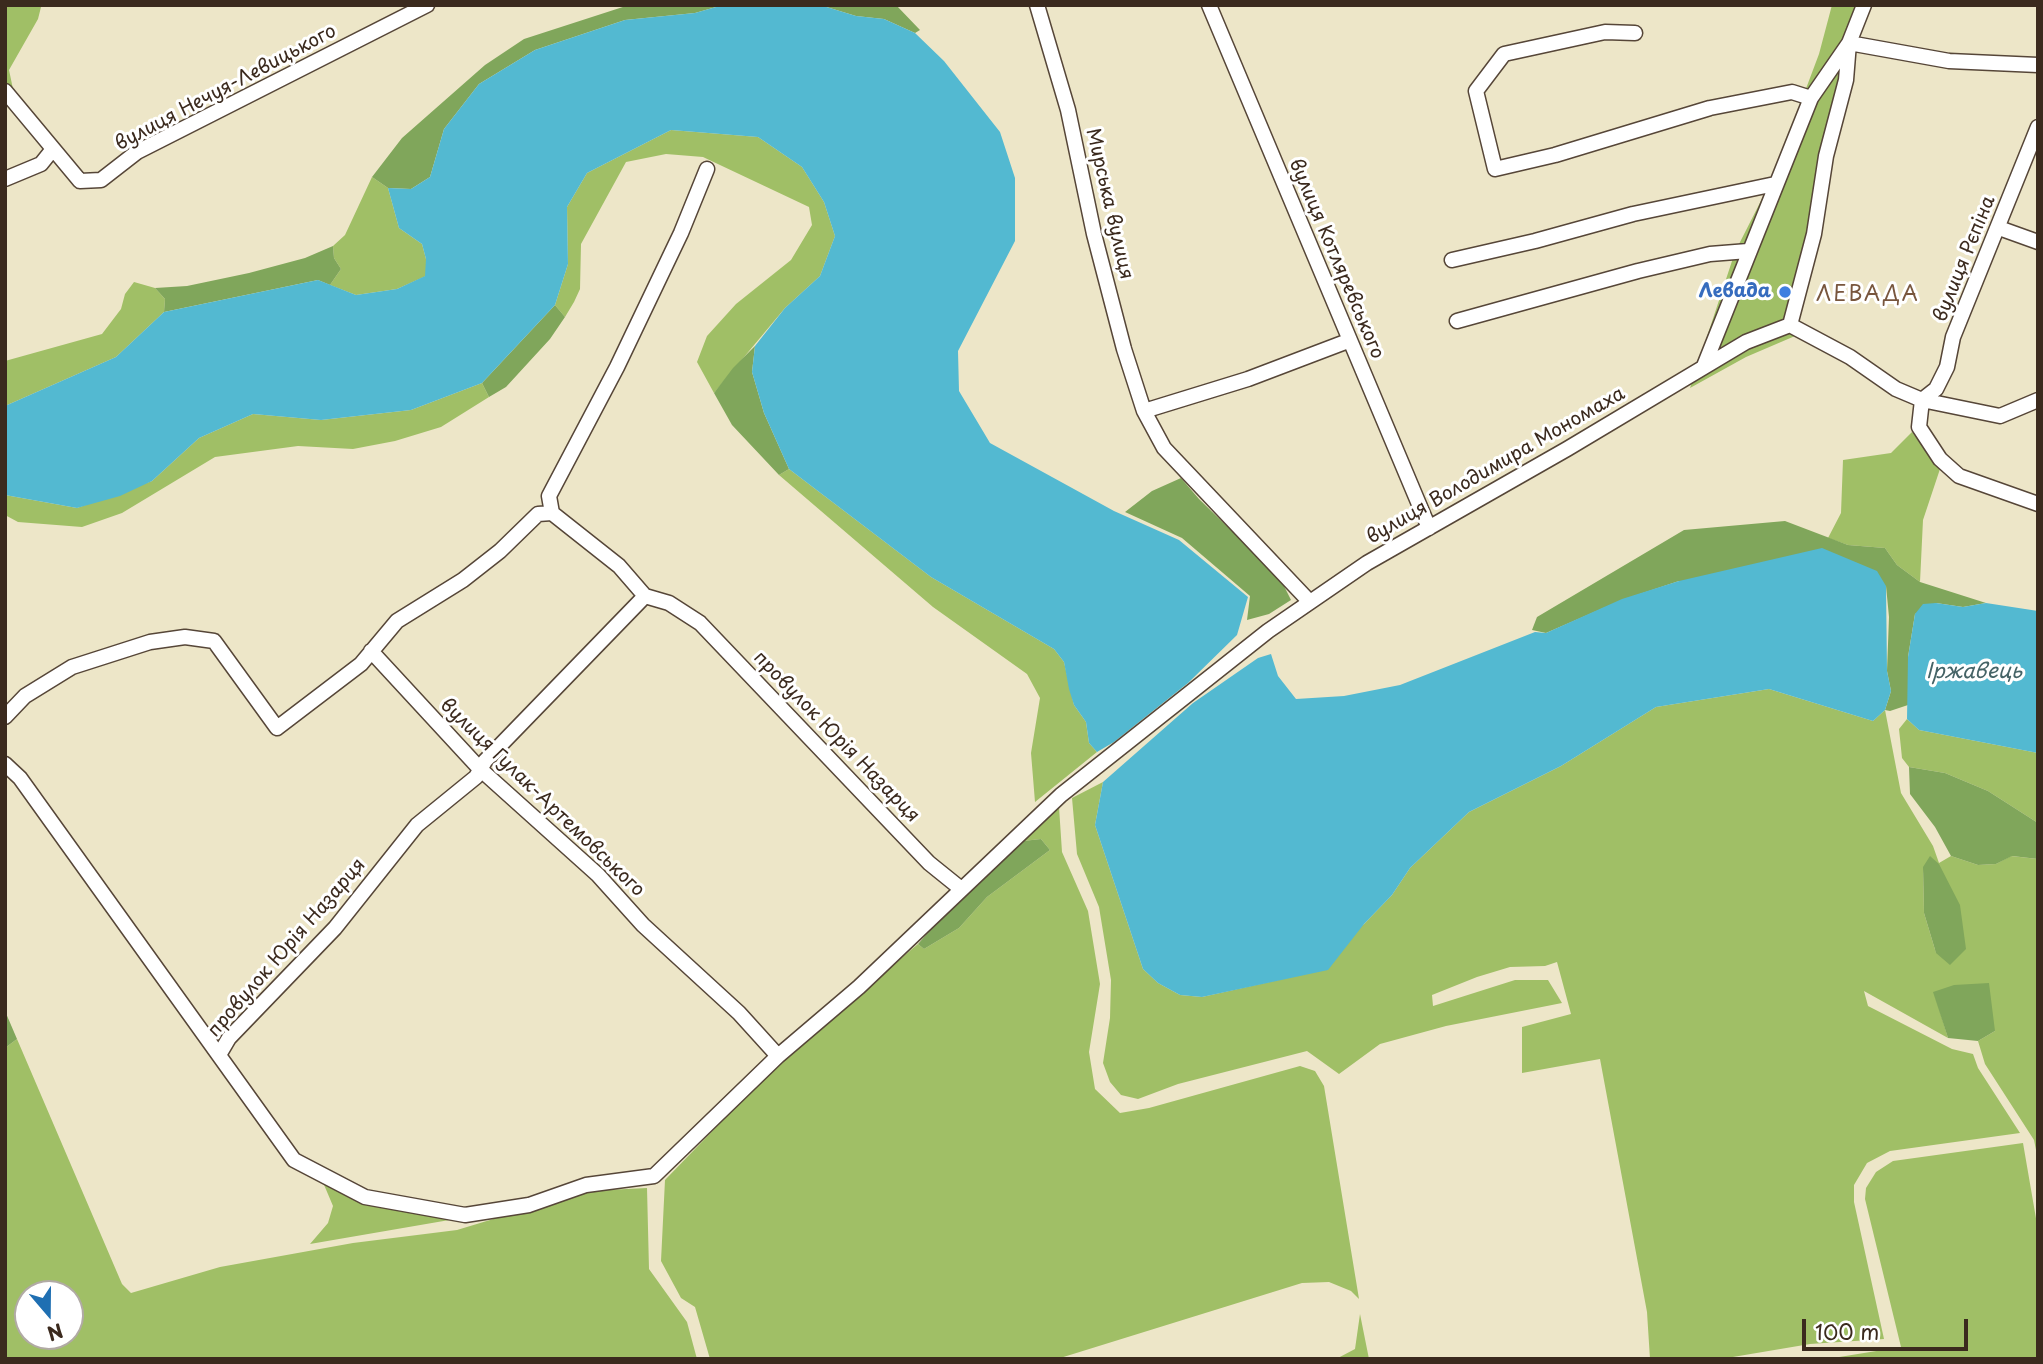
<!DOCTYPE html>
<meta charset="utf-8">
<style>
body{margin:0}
#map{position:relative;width:2043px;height:1364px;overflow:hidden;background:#ede6c8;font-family:"Playpen Sans",sans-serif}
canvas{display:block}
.frame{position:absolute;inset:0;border:7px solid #3b2a1e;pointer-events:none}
.north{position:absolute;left:14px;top:1280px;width:70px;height:70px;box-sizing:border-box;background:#fff;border:2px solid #b1aaa5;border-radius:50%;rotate:160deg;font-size:19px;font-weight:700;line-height:28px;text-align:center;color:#3b2a1e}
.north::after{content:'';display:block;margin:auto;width:24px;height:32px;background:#1f6fb2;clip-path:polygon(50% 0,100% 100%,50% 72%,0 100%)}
.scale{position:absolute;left:1802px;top:1319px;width:166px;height:32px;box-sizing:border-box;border:4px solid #3b2a1e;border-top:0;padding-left:9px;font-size:21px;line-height:24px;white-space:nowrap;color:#3b2a1e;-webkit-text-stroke:5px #fff;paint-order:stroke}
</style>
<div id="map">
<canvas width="2043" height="1364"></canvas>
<div class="frame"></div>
<div class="north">N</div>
<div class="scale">100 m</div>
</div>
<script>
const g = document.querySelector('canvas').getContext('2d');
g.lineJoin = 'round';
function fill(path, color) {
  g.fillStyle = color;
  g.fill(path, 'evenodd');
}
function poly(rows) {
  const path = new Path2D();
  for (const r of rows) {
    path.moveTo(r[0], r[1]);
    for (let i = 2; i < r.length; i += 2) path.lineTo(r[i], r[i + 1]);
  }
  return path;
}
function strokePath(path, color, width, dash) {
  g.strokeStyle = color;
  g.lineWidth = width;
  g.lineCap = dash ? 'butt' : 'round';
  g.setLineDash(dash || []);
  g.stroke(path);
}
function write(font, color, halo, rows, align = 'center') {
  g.font = font + ' "Playpen Sans",sans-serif';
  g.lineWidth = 6;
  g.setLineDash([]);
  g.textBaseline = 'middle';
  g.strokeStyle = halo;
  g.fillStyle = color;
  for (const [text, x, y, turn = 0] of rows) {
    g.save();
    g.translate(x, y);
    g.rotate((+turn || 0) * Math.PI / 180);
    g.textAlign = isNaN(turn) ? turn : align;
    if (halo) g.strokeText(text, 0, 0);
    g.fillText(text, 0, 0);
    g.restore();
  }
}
fill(poly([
 [5,5,41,7,38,19,9,70,13,89,5,92],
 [1832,5,1871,5,1863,17,1838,123,1822,231,1795,336,1746,357,1690,388,1735,252,1772,179,1819,54],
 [671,130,758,137,802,167,824,202,835,236,820,276,785,308,714,393,697,362,707,336,736,304,791,260,812,225,809,207,703,157,666,154,626,162,581,244,580,289,574,302,565,317,555,305,568,264,567,207,587,173],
 [372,177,388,188,399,228,422,244,426,259,426,276,397,289,356,295,330,285,341,269,334,258,333,246,345,235],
 [134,282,155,288,165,299,164,312,116,357,5,406,5,361,102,334,121,309,125,294],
 [482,383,489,397,441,427,395,441,353,449,298,446,215,457,122,513,82,527,18,522,5,515,5,495,77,508,152,481,199,438,253,414,321,420,411,410],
 [1912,432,1940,469,1923,520,1920,582,1897,565,1885,548,1848,545,1828,538,1841,513,1843,460,1891,453],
 [789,469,931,577,1054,649,1064,662,1074,705,1086,722,1089,743,1097,752,1035,802,1031,753,1040,698,1027,674,933,607,779,475],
 [1769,689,1873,721,1885,710,1901,793,1933,846,1939,863,1951,856,1978,865,1996,864,2011,856,2038,859,2038,1160,2034,1140,1985,1064,1978,1041,1995,1031,1934,992,1948,1038,1864,991,1868,1006,1952,1049,1973,1054,1978,1068,2020,1133,1890,1151,1867,1163,1854,1185,1854,1202,1884,1339,1810,1344,1721,1359,1650,1359,1647,1312,1600,1059,1522,1073,1522,1027,1571,1014,1557,962,1545,966,1510,967,1477,977,1432,995,1433,1006,1515,980,1548,980,1562,1003,1446,1026,1380,1044,1339,1074,1307,1051,1178,1084,1138,1099,1121,1095,1110,1082,1103,1063,1110,1018,1111,980,1099,907,1077,854,1072,798,1103,782,1095,825,1143,969,1158,983,1180,995,1202,997,1287,978,1364,924,1392,895,1410,868,1469,812,1561,766,1656,707],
 [1923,867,1936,953,1924,913],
 [1907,719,1919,730,2038,753,2038,823,1988,791,1945,773,1909,767,1902,758,1899,729],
 [1059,807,1062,852,1088,911,1100,984,1089,1052,1095,1089,1120,1113,1149,1108,1300,1066,1315,1071,1324,1086,1359,1299,1351,1291,1329,1282,1302,1283,1057,1359,710,1359,695,1307,681,1298,661,1261,665,1180,782,1059,918,944,924,949,959,928,987,897,1050,850,1041,839,1023,841],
 [17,1039,122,1284,131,1293,220,1267,353,1243,457,1230,586,1191,647,1188,649,1269,687,1322,697,1359,5,1359,5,1048],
 [28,1294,70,1294,70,1336,28,1336],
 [2023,1143,2038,1230,2038,1359,1827,1359,1901,1347,1865,1199,1866,1188,1876,1172,1893,1161],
 [322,1180,461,1218,310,1244,328,1223,333,1206],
 [1360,1314,1369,1359,1336,1359,1355,1349]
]), '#a0bf66');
fill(poly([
 [629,5,723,5,695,13,625,20,535,50,479,84,444,129,430,177,411,189,388,188,372,177,402,138,485,65,524,39],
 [820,5,896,5,920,30,915,33,884,19,856,16],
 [333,246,334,258,341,269,330,285,318,280,164,312,165,299,155,288,187,286,249,273,305,258],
 [555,305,565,317,550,339,506,387,489,397,482,383],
 [755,346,752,372,764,413,789,469,779,475,732,425,714,393,733,368],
 [1181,478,1199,499,1280,578,1291,600,1269,614,1247,620,1250,596,1182,538,1125,512,1152,491],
 [1785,521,1848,545,1885,548,1897,565,1920,582,1986,603,1963,607,1936,603,1915,614,1908,657,1908,705,1890,711,1885,710,1891,691,1887,671,1889,617,1886,586,1679,581,1622,600,1546,633,1532,630,1537,617,1684,530],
 [1909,767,1945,773,1988,791,2038,823,2038,859,2012,856,1996,864,1978,865,1951,856,1935,827,1910,794],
 [1041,839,1050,850,987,897,959,928,924,949,918,944,963,893,1023,841],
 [1930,856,1939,864,1960,905,1966,949,1950,965,1936,953,1924,913,1923,867],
 [1989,983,1995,1031,1978,1041,1948,1038,1933,992,1954,985],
 [5,1011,17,1039,5,1048]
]), '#80a65b');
fill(poly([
 [723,5,820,5,856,16,884,19,915,33,944,61,1000,132,1015,178,1015,241,958,351,959,391,990,443,1114,511,1179,540,1248,597,1237,635,1188,683,1114,742,1097,752,1089,743,1086,722,1074,705,1069,689,1064,662,1054,649,931,577,789,469,764,413,752,372,755,346,785,308,820,276,835,236,824,202,802,167,758,137,671,130,587,173,567,207,568,264,555,305,482,383,411,410,321,420,253,414,199,438,152,481,120,496,77,508,5,495,5,406,116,357,164,312,318,280,356,295,397,289,425,276,426,259,422,244,399,228,388,188,411,189,430,177,444,129,479,84,535,50,625,20,695,13],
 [1822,548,1877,571,1886,586,1887,671,1891,691,1885,710,1873,721,1769,689,1656,707,1561,766,1469,812,1410,868,1392,895,1364,924,1328,970,1202,997,1180,995,1158,983,1143,969,1095,825,1103,782,1193,703,1258,658,1271,654,1278,676,1296,699,1344,696,1400,685,1535,632,1546,633,1622,599,1679,581],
 [1936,603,1963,607,1986,603,2038,611,2038,753,1919,730,1907,719,1908,657,1915,614,1923,604]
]), '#53b9d1');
const minor = poly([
 [1037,5,1068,110,1094,234,1124,349,1144,411,1164,448,1309,601],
 [1209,5,1429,528],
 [1635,33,1605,32,1504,54,1476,91,1495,169,1555,155,1710,108,1792,92,1811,98],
 [5,91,80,181,101,180,137,152,427,5],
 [5,179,41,164,53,149],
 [1999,228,2038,242],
 [1452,260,1535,241,1633,214,1775,184],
 [1457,321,1638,271,1710,254,1748,251],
 [1790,325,1850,357,1896,389,1922,400,2000,416,2038,400],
 [1704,366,1811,98,1849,43,1864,5],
 [1922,400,1936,389,1947,367,1953,337,2038,127],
 [1922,400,1919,427,1940,459,1959,476,2038,504],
 [1144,411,1248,379,1348,341],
 [552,513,549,496,617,367,681,233,707,169],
 [371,651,480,769,598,875,643,925,739,1013,778,1056],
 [5,717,25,696,72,667,150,642,185,637,214,641,277,728,361,664,397,621,463,580,500,551,538,514,552,513,619,566,645,596],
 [5,764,20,778,294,1160,365,1197,465,1215,529,1205,586,1185,654,1176,778,1056,859,987,1061,795,1268,631,1367,563,1567,449,1746,342,1790,325,1814,234,1826,156,1846,80,1849,43,1949,61,2038,65],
 [219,1055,229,1038,335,928,417,825,476,777,485,761,645,596,669,603,700,623,929,863,960,888]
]);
strokePath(minor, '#564638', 17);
strokePath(minor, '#fff', 14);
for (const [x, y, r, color] of [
 [1785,292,7,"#3f7fe0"]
]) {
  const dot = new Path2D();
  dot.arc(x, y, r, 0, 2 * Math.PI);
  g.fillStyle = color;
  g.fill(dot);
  strokePath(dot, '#fff', 2.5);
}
write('19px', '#3b2a1e', '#fff', [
 ["вулиця Нечуя-Левицького",226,88,-28],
 ["Мирська вулиця",1109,204,77],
 ["вулиця Котляревського",1336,259,67],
 ["вулиця Рєпіна",1965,259,-68],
 ["вулиця Володимира Мономаха",1496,466,-30],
 ["провулок Юрія Назарця",836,737,46],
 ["вулиця Гулак-Артемовського",542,798,44],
 ["провулок Юрія Назарця",287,948,-49]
]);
write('bold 19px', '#366cbe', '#fff', [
 ["Левада",1771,292]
], 'right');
g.letterSpacing = '2px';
write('21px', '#78563d', '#fff', [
 ["ЛЕВАДА",1868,295]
]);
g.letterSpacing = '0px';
write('italic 21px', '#456366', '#fff', [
 ["Іржавець",1974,672]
]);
</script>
